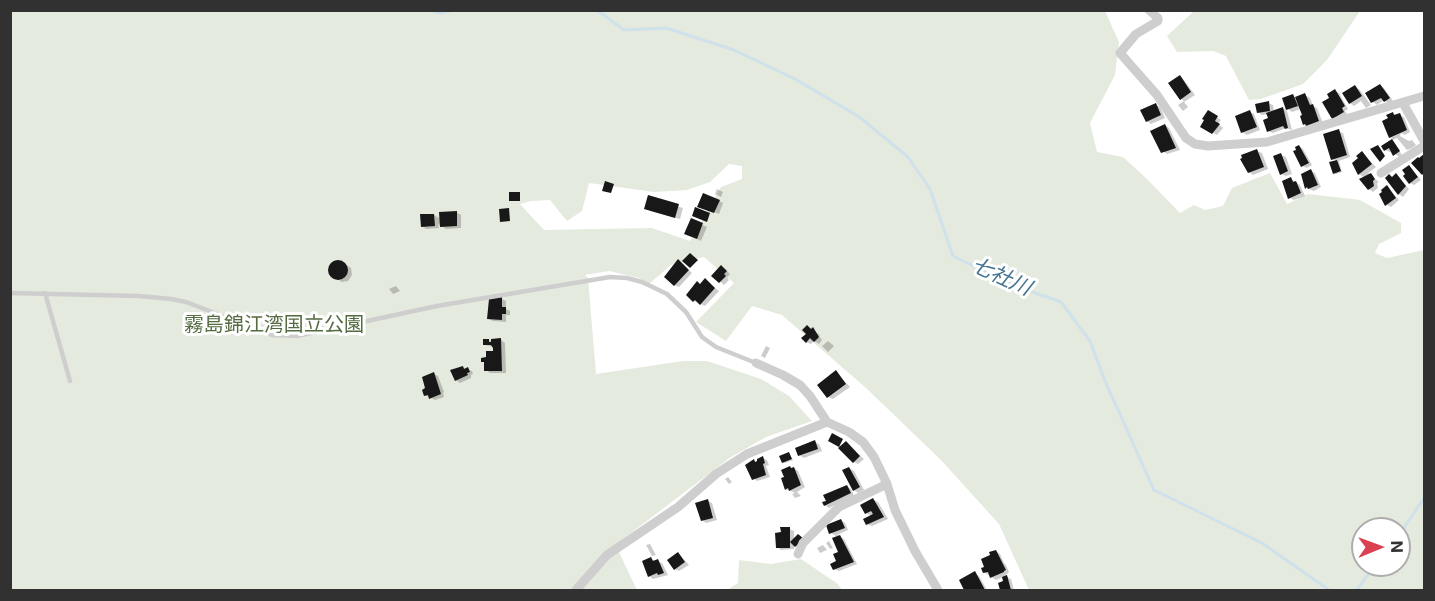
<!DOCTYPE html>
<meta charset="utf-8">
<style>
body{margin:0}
#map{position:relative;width:1435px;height:601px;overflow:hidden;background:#fff;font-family:Inter,sans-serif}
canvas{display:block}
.frame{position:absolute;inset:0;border:12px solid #313131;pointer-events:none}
.north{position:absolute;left:1351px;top:517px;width:60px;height:60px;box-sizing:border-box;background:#fff;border:2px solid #adadad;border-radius:50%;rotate:89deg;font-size:16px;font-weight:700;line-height:24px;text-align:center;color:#313131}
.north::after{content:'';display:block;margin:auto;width:21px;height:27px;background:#da4251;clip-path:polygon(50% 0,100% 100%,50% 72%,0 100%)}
</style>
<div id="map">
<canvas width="1435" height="601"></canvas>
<div class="frame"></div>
<div class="north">N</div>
</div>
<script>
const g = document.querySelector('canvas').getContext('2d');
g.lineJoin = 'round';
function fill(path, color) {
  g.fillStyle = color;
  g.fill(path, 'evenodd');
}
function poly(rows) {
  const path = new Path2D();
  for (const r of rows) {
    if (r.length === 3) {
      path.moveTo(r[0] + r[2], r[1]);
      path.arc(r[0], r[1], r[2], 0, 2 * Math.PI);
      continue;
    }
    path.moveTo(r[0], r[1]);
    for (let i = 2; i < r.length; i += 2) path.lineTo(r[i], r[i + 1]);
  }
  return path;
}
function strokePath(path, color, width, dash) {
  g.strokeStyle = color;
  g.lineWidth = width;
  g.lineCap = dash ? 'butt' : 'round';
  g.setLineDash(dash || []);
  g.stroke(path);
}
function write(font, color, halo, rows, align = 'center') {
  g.font = font + ' Inter,"Noto Sans JP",sans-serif';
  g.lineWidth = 6;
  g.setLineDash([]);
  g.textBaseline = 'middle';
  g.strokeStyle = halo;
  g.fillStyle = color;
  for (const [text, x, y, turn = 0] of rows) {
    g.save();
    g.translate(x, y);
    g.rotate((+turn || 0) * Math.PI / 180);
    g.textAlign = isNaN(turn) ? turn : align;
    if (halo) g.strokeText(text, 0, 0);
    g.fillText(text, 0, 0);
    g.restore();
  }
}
fill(poly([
 [10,11,1105,11,1119,42,1115,75,1090,123,1097,152,1123,157,1146,178,1180,213,1194,205,1205,210,1223,206,1232,188,1270,173,1287,204,1308,194,1360,200,1401,223,1401,233,1379,244,1375,253,1387,258,1424,250,1424,590,1029,590,999,524,941,460,866,388,782,315,752,306,726,341,696,322,734,283,704,257,672,264,649,284,639,278,609,271,585,275,588,278,596,374,683,361,707,361,761,379,789,396,812,421,766,437,731,457,623,539,618,550,637,590,11,590],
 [729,164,742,166,742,179,721,187,690,241,652,228,544,230,520,204,531,201,550,200,567,221,582,211,589,183,654,192,687,190,710,182],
 [1363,529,1399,529,1399,565,1363,565],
 [1194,11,1194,10,1360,11,1327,60,1303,84,1261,99,1249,100,1226,56,1213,51,1177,52,1167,36],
 [801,559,838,584,842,590,727,590,738,583,739,560,771,564]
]), '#e5eade');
fill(poly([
 [1180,77,1184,80,1195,95,1184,102,1188,107,1183,111,1178,105,1184,101,1181,99],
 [1380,86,1384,88,1393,101,1389,104,1384,100,1377,105,1373,102,1367,93],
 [1355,87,1359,89,1371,105,1366,108,1361,101,1354,106,1350,103],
 [1335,91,1339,93,1348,109,1345,111,1347,114,1338,120,1334,118,1331,98],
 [1305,95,1310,98,1313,106,1317,108,1323,123,1311,128,1304,124,1301,109,1292,112,1288,109,1293,96,1297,98],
 [1268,103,1273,105,1274,112,1282,108,1287,111,1292,130,1286,128,1273,133,1268,131,1270,119,1268,114,1262,115,1258,112],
 [1156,105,1160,107,1165,118,1151,124,1147,121],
 [1209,112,1221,120,1218,124,1223,128,1217,135,1202,126],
 [1250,112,1254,114,1260,130,1247,135,1242,132],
 [1393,114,1404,117,1410,132,1405,135,1401,133,1400,136,1409,141,1412,140,1416,145,1412,148,1407,150,1397,138,1393,140,1390,137,1390,119],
 [1165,125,1169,128,1180,150,1167,154,1163,151],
 [1338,131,1343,133,1350,157,1339,161,1342,172,1336,174,1334,173,1336,161,1332,159],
 [1392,140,1402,155,1399,157,1392,151,1390,152,1385,150],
 [1299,146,1303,149,1312,165,1307,168,1302,166],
 [1257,151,1262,153,1268,169,1253,175,1249,172],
 [1362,153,1376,167,1368,173,1379,182,1377,183,1378,188,1373,192,1369,189,1365,178,1359,174],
 [1281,155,1286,157,1292,174,1286,176,1281,174],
 [1409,167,1421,180,1414,185,1410,183],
 [1311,171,1315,173,1321,187,1314,191,1306,188],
 [1396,175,1409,189,1403,197,1399,194,1387,178,1393,178],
 [1290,178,1300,185,1305,196,1294,200,1290,198],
 [1387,187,1399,200,1391,207,1387,205],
 [717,189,723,192,721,197,715,194],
 [649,197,683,208,680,219,650,211],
 [719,201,723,203,719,214,704,208],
 [456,212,461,215,461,228,446,229,438,224,439,228,426,229,422,226,434,215,441,219],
 [692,220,707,227,701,241,691,236],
 [340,261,351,268,352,275,348,281,342,282,331,275,329,268,333,262],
 [682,264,692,273,679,287,674,285],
 [725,269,730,274,727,277,729,280,724,285,713,275],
 [705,280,719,291,705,306,694,301,701,285],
 [396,286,400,291,393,294,389,289],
 [502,299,506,301,506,309,510,311,510,315,506,315,506,322,493,321,489,319],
 [808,327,820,335,819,336,822,340,819,344,814,341,811,344,806,342],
 [489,340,493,343,501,340,505,343,506,373,490,373,486,370,495,353,494,347,485,345],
 [828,341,834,346,828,352,822,346],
 [766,346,770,348,765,358,761,356],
 [463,368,472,371,473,374,471,375,471,378,460,383,456,380],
 [836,372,850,387,833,399,828,397],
 [434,374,438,376,444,392,443,393,444,397,435,400,425,395],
 [815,442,819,444,822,451,804,458,799,455],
 [846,443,864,459,858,464,854,462],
 [789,453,793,460,785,463,783,462],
 [763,458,767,460,769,465,766,466,770,477,757,481,753,478,754,461,756,462],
 [794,468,798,471,805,487,797,492,801,496,795,498,792,494,795,493,786,489],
 [849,468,854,471,864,490,858,493,854,490],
 [728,477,732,482,729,484,725,479],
 [846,486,851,489,854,496,829,508,825,505],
 [873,500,878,502,888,519,872,526,867,524,871,516,866,513],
 [708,501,712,503,717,520,706,523,702,520],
 [841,520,845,523,848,530,837,535,844,539,857,564,839,571,834,569,840,553,838,537,831,533],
 [789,529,794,531,794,540,799,536,798,547,794,545,794,549,781,550,777,547],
 [829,541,833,548,830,549,826,543],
 [650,544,656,555,652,556,646,545],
 [823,545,827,550,820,553,817,548],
 [996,551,1000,554,1004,563,1006,565,1009,572,1005,576,1011,579,1014,590,1002,590,1000,584,1005,582,1003,577,996,580,984,572],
 [679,554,689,565,679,571,675,569],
 [651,559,662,563,668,575,653,579,649,576],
 [975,573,979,576,987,590,966,590,961,580]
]), '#0003');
strokePath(poly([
 [431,10,440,13,455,10],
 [597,10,624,30,666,28,734,50,795,79,858,116,908,157,930,189,953,256,1010,284,1061,302,1090,341,1105,381,1154,490,1262,543,1329,590],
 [1399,535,1424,498],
 [1357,590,1375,565]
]), '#cfe1eb', 3);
fill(poly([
 [1180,75,1191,92,1180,100,1168,83],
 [1380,84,1390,98,1384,102,1381,98,1371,103,1365,93],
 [1355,85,1362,96,1349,104,1342,93],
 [1335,89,1345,106,1342,108,1344,112,1332,119,1322,102,1329,98,1327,94],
 [1305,93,1310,105,1313,104,1319,121,1306,126,1305,124,1303,125,1300,116,1302,115,1295,97],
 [1293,94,1298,106,1286,110,1282,98],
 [1269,101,1270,111,1257,113,1255,104],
 [1156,103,1161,115,1146,122,1140,110],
 [1283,107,1288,128,1285,129,1283,126,1267,132,1263,120,1268,118,1266,113],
 [1208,110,1218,116,1215,121,1220,124,1212,134,1200,127,1204,120,1202,119],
 [1250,110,1257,127,1241,133,1235,116],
 [1393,112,1394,115,1400,113,1407,130,1389,138,1382,121,1388,118,1386,115],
 [1165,124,1176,148,1161,153,1150,131],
 [1339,129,1347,155,1331,160,1323,134],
 [1392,139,1400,151,1393,156,1389,148,1384,151,1381,146],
 [1299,145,1309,163,1301,167,1293,151,1296,150,1295,147],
 [1378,145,1385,156,1380,162,1370,149],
 [1257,149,1264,167,1248,173,1240,159,1242,158,1241,155],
 [1362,151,1372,164,1358,175,1352,163,1358,158,1356,156],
 [1281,153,1288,171,1280,175,1273,156],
 [1424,154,1424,173,1422,175,1411,163,1418,157,1419,158],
 [1337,160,1341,171,1333,174,1329,162],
 [1409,165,1418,177,1409,184,1403,176,1405,174,1402,170],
 [1311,169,1318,185,1308,189,1307,187,1305,189,1301,174],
 [1371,173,1375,179,1373,181,1374,186,1368,190,1359,179],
 [1396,173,1406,186,1398,195,1385,178,1389,174,1392,177],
 [1291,177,1293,182,1296,181,1301,193,1288,199,1282,181],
 [605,181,614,184,611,193,602,191],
 [1387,185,1396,198,1385,206,1379,194,1382,192,1381,190],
 [509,192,520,192,520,201,509,201],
 [703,193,720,200,714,213,697,207],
 [648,195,679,204,675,218,644,209],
 [695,207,710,213,707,222,692,216],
 [509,208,510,221,500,222,499,209],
 [457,211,457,226,440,227,439,212],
 [420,214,434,214,435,226,421,227],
 [691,218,703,223,697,239,684,234],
 [690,253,698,260,690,268,682,261],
 [678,259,689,270,674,286,664,277],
 [338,270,10],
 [721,265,727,271,724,274,726,276,719,283,711,276],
 [705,278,715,288,700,305,695,300,693,302,686,295,697,281,700,284],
 [502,297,502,307,506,307,506,314,502,314,502,320,487,319,489,299],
 [807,325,811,329,813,327,819,337,814,342,810,338,806,343,801,338,806,334,802,330],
 [501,338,502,371,484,371,484,362,481,362,481,358,486,357,486,351,493,351,493,348,491,345,483,345,483,339,489,339,489,342,491,342,491,339],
 [463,366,464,369,468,367,470,372,467,373,468,375,455,381,450,370],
 [836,370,846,384,827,398,817,385],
 [434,372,441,394,429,399,428,395,424,396,422,390,425,388,422,377],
 [832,433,843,439,839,447,828,441],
 [815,440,818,449,798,456,795,448],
 [846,441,860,456,853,463,838,448],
 [789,452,792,459,782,463,779,456],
 [763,456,765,463,763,464,766,475,752,480,745,465,754,459,755,462,757,461,757,459],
 [790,466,791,468,794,467,801,485,789,491,788,488,785,490,781,478,784,477,781,470],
 [849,467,860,487,853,491,842,470],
 [847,485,851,493,824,506,822,502,826,501,823,495],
 [873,498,884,517,866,525,863,519,873,514,871,511,865,514,860,505],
 [708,499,713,518,701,521,695,503],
 [841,519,845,528,829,534,826,525],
 [780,527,790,527,790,542,798,534,804,539,795,547,790,542,790,548,776,548,775,533,781,532],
 [840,535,854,562,833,570,830,564,836,561,833,554,838,552,832,538],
 [996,550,1006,570,1004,571,1004,572,990,578,988,572,983,573,981,568,984,567,981,559,990,555,989,552],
 [678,552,685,562,674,570,667,560],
 [651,557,653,561,658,559,664,573,658,575,657,573,648,577,642,561],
 [975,571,985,590,964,590,959,580],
 [1007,575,1011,590,1000,590,998,583,1003,581,1002,577]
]), '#181818');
strokePath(poly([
 [10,293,139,296,171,299,186,302,272,335,297,336,437,306,610,277,627,278,642,282,667,294,686,312,702,337,716,347,756,363],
 [45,293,70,381]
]), '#cecece', 4.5);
strokePath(poly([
 [1149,10,1158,18,1158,21,1136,34,1120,53,1157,95,1186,138,1195,144,1208,146,1267,142,1424,96],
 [1403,103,1424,141],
 [1381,173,1424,146],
 [756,363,783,375,800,385,810,396,827,422,849,432,863,442,874,457,887,484,895,510,915,551,938,590],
 [798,554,803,543,839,507,887,484],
 [576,590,607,555,678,507,716,474,747,454,827,422]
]), '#cecece', 9);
write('20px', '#556b41', '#fff', [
 ["霧島錦江湾国立公園",274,325]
]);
write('italic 21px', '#44748f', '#fff', [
 ["七社川",1001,277,24]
]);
</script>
